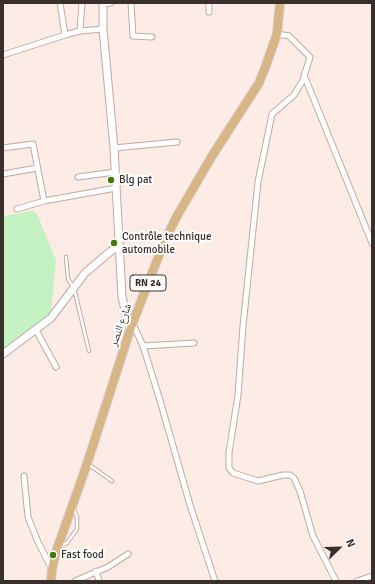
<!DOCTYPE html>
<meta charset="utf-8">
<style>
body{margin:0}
#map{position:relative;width:375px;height:584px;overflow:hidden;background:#fcece5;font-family:Signika,sans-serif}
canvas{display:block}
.frame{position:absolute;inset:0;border:4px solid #3a302b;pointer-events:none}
.north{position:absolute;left:319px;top:528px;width:40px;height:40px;-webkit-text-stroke:3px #fff;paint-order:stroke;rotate:67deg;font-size:11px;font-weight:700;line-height:16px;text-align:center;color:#3a302b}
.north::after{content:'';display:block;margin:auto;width:14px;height:18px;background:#3a302b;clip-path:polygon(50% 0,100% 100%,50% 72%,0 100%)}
</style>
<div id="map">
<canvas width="375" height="584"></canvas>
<div class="frame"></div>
<div class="north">N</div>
</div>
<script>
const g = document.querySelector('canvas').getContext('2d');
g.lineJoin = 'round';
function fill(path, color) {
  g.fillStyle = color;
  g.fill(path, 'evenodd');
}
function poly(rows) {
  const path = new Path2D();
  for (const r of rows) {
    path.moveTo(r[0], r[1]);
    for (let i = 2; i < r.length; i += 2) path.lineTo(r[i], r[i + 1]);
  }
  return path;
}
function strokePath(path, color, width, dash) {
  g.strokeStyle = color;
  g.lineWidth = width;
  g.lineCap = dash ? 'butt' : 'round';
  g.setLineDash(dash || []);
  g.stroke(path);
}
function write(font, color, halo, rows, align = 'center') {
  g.font = font + ' Signika,"Noto Naskh Arabic",sans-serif';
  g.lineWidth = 4;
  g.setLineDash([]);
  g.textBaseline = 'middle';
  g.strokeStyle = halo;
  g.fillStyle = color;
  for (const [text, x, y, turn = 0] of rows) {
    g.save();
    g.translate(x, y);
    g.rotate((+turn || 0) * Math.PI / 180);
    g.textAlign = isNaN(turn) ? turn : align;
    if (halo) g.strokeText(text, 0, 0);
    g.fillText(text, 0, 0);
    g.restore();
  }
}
fill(poly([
 [33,211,37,214,56,260,51,312,37,325,21,335,8,349,3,353,3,216]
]), '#c4f1c2');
const lane = poly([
 [66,257,68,279,74,288,89,351],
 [88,464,112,481],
 [60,546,67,543,77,529,77,517,74,509]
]);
const street = poly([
 [60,3,65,35],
 [131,3,133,36,152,37],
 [209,3,209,12],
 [103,4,111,3],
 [80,31,82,3],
 [277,34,289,36,310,57,303,80,294,95,272,114,258,182,243,326,238,395,229,452,229,468,233,473,258,481,283,475,290,475,294,478,300,491,313,536,336,581],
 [3,55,65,35,80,31,103,29],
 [304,75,372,243],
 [3,148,33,144,44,201],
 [114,148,177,142],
 [3,174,37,168],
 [78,177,115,172],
 [17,209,44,201,116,188],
 [133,324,143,346,159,397,190,505,215,581],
 [36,330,56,367],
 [143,346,194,343],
 [24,476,28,517,38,542,52,569],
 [96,571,99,581],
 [75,581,108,567,128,554],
 [357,581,372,576]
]);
const secondary = poly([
 [103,3,103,29,114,148,122,297,130,330],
 [3,354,51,318,85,273,111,251,118,247]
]);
const primary = poly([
 [51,581,52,569,56,552,87,464,130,330,147,286,165,240,177,216,212,156,259,83,265,68,277,34,280,3]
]);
strokePath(lane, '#c2a99e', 4.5);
strokePath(street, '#c2a99e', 7);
strokePath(secondary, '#c2a99e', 9);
strokePath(primary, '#d0cdcc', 10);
strokePath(lane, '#fff', 2.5);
strokePath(street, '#fff', 5);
strokePath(secondary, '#fff', 7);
strokePath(primary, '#d9b583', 8);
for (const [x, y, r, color] of [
 [111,180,4,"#467a0a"],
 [114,243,4,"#467a0a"],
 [53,555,4,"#467a0a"]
]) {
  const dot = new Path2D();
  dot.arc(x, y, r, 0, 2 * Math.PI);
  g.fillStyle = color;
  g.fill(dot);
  strokePath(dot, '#fff', 1.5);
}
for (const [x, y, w] of [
 [148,283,36]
]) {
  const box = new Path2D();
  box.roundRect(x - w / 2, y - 8, w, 16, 3);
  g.fillStyle = '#fff';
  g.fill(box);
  strokePath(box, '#3a302b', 1);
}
write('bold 10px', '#3a302b', null, [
 ["RN 24",148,283]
]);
write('11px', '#3a302b', '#fff', [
 ["Blg pat",119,180],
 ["Contrôle technique",122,237],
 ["automobile",122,250],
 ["Fast food",61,555]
], 'left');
write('11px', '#3a302b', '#fff', [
 ["شارع النصر",121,325,-70]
]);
</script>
